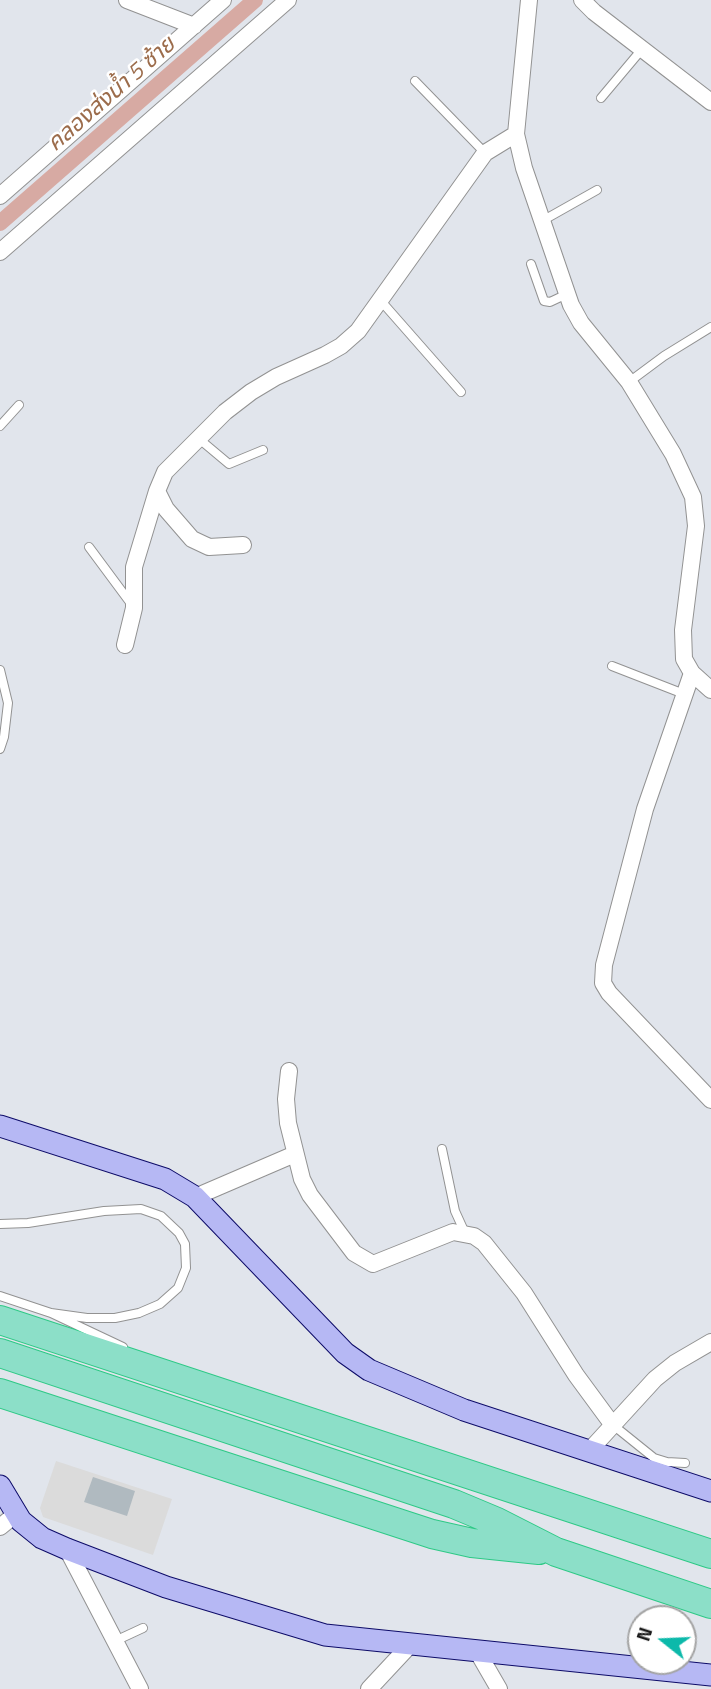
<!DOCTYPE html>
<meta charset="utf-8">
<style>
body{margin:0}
#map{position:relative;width:711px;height:1689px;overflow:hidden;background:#e1e5ec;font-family:"Titillium Web",sans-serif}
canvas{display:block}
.north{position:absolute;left:627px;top:1605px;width:70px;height:70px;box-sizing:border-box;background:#fff;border:2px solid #a4a4a4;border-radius:50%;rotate:288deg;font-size:19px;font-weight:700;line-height:28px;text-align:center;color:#1b1b1b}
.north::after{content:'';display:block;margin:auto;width:24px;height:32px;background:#0cb9aa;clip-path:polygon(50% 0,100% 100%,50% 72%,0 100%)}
</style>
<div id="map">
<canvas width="711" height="1689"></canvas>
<div class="north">N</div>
</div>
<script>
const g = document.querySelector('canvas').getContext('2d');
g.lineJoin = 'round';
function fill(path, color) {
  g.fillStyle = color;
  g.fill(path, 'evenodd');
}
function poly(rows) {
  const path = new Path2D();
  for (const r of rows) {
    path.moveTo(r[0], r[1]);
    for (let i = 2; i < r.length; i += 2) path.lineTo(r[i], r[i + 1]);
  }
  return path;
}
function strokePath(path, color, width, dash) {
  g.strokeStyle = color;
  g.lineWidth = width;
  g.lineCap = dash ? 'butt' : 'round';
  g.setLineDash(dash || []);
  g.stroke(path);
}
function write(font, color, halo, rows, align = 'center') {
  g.font = font + ' "Titillium Web","Noto Sans Thai",sans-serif';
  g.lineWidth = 5;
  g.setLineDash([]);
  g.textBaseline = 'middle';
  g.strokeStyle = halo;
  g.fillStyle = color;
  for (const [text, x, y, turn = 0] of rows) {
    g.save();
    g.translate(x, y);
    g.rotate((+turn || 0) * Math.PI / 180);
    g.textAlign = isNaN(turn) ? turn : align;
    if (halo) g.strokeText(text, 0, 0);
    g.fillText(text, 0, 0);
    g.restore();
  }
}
fill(poly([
 [56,1461,172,1499,153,1555,43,1517,40,1508]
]), '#dbdbdb');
strokePath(poly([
 [0,223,255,0]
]), '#d7aaa3', 16);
fill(poly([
 [93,1477,135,1491,127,1516,84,1502]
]), '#b0bac0');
const lane = poly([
 [415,81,485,153],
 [601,98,643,48],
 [542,221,597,190],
 [531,264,544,301,550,302,567,294],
 [381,301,461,392],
 [629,382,664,356,711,327],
 [0,426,19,405],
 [198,438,229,464,263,450],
 [89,547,132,605],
 [612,666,684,694],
 [0,670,8,703,4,737,0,749],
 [442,1149,455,1211,465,1233],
 [0,1224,28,1223,104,1211,141,1209,161,1216,179,1233,185,1244,186,1268,178,1288,160,1304,139,1313,115,1318,87,1318,51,1313],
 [0,1296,51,1313,123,1347],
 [613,1425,654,1458,667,1462,685,1463],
 [115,1641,143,1628]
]);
const street = poly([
 [127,0,194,26],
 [529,0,516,134,524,168,571,305,581,323,629,382,673,454,693,497,696,526,683,630,684,659,692,673,711,690],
 [582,0,594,12,711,102],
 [0,196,223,0],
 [0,252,288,0],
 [243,545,209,547,192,539,166,509,157,491,165,472,225,412,251,392,276,377,325,355,341,346,358,331,485,153,516,134],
 [125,645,134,608,134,567,157,491],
 [692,673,645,809,604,965,603,983,609,993,711,1100],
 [289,1071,286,1099,288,1123,302,1179,310,1195,354,1253,373,1264,453,1232,474,1236,484,1243,524,1293,576,1375,612,1424],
 [195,1197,295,1154],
 [590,1450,655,1379,675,1363,711,1342],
 [0,1527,17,1513],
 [67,1549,140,1689],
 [477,1651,499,1689],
 [369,1689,410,1645]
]);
const secondary = poly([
 [0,1126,165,1179,195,1197,345,1353,369,1370,464,1410,711,1491],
 [0,1486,21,1521,42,1538,67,1549,166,1587,325,1635,711,1675]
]);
const highway = poly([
 [0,1320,711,1554],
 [0,1353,454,1504,497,1522,556,1552,711,1604],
 [0,1393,432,1534,472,1543,539,1550]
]);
strokePath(lane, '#929292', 10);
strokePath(street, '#929292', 18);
strokePath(secondary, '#0d0b68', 23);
strokePath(highway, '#2ec986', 30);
strokePath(lane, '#fff', 8);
strokePath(street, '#fff', 16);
strokePath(secondary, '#b6b8f4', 21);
strokePath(highway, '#8cdfc8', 28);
write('italic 23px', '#9c6c4b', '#fff', [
 ["คลองส่งน้ำ 5 ซ้าย",112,95,-41]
]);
</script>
